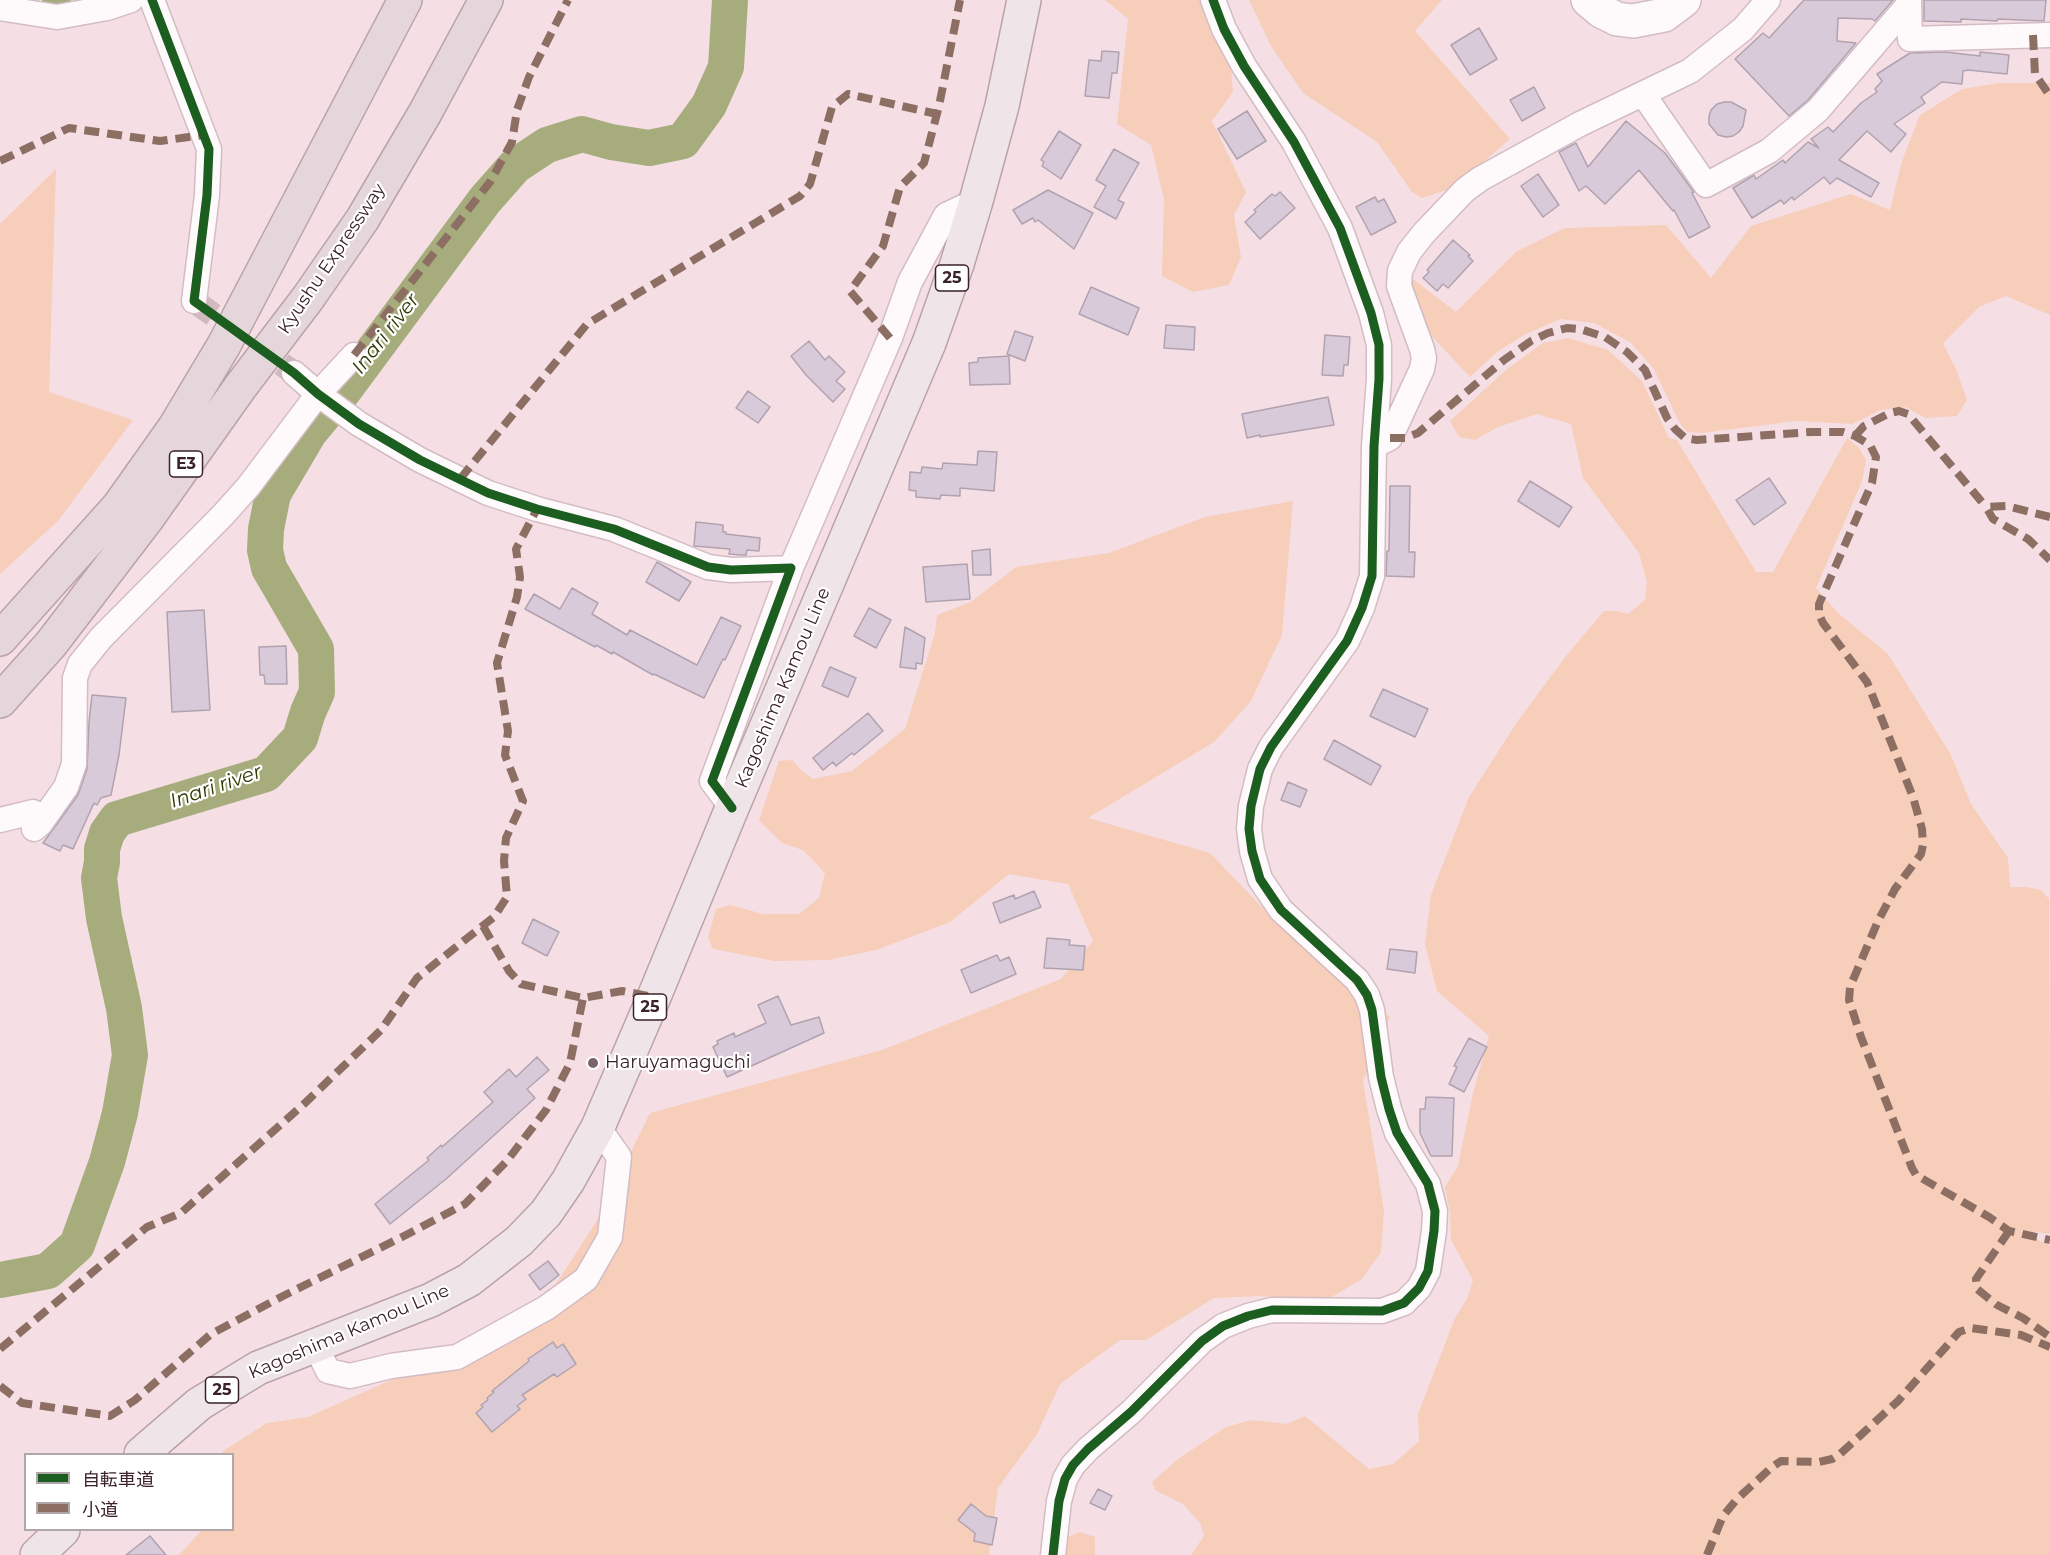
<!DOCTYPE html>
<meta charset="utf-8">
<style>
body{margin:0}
#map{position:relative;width:2050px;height:1555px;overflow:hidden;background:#f5dfe5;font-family:Montserrat,"Noto Sans JP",sans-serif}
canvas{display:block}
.legend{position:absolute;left:24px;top:1453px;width:210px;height:78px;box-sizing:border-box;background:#fff;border:2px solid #b1a6a9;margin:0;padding:8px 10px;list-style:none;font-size:18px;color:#3b2129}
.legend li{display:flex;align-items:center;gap:12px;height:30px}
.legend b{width:30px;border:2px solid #b1a6a9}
</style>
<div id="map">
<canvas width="2050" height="1555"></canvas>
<ul class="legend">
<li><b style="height:8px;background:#1b5e20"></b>自転車道</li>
<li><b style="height:8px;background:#8d6e63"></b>小道</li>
</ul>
</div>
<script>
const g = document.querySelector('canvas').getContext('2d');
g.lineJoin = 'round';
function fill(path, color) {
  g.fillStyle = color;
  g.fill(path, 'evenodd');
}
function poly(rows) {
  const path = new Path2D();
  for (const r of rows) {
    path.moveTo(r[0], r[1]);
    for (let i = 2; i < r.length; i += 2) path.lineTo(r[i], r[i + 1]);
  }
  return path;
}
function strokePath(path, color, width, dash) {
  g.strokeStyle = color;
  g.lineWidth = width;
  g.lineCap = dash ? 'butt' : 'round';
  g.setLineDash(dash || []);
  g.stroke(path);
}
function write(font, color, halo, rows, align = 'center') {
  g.font = font + ' Montserrat,sans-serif';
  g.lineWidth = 4.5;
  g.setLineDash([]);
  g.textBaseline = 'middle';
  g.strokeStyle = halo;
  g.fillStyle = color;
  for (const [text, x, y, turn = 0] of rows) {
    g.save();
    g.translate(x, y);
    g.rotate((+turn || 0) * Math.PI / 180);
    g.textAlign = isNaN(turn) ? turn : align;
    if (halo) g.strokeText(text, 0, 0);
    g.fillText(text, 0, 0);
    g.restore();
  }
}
fill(poly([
 [1105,0,1202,0,1206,19,1231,66,1233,92,1212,121,1246,192,1234,215,1241,257,1229,285,1193,292,1162,276,1164,199,1151,145,1117,124,1128,19],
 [1249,0,1442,0,1415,31,1510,139,1453,188,1422,198,1412,192,1377,142,1303,93,1271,46],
 [2000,83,2050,83,2050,315,2006,296,1979,307,1943,343,1956,369,1967,400,1957,416,1926,418,1905,407,1880,410,1853,424,1796,421,1702,433,1687,432,1679,422,1654,369,1630,342,1594,323,1560,319,1524,335,1497,352,1470,377,1424,328,1410,304,1409,276,1456,312,1517,251,1565,228,1666,225,1711,278,1751,226,1851,194,1890,210,1902,161,1920,115,1962,89],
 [56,169,49,392,133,420,58,521,0,574,0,224],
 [1568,338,1608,350,1642,381,1669,438,1677,440,1756,572,1773,572,1847,438,1859,448,1866,460,1862,481,1816,588,1838,613,1888,654,1951,755,1971,804,2008,858,2010,887,2027,887,2041,890,2049,899,2050,1234,2020,1230,2050,1246,2050,1555,1191,1555,1204,1536,1200,1523,1183,1504,1155,1490,1152,1482,1178,1459,1226,1427,1251,1420,1287,1424,1305,1416,1369,1469,1393,1464,1419,1441,1418,1414,1455,1318,1467,1299,1473,1280,1451,1240,1450,1213,1445,1187,1458,1166,1473,1093,1489,1036,1437,991,1425,944,1431,895,1469,797,1517,722,1566,656,1604,611,1616,611,1628,614,1645,600,1647,582,1639,553,1583,478,1571,424,1537,414,1498,427,1475,440,1459,437,1450,421,1507,369,1543,343],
 [1293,501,1282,635,1251,701,1214,742,1088,818,1210,853,1286,932,1390,1017,1363,1081,1384,1211,1381,1252,1362,1279,1325,1301,1260,1296,1214,1298,1146,1340,1120,1340,1060,1384,1037,1434,998,1488,989,1555,179,1555,202,1530,232,1530,232,1454,223,1454,223,1451,267,1423,308,1417,429,1363,547,1298,596,1222,650,1113,882,1050,1061,979,1093,941,1068,884,1009,874,950,922,876,950,828,960,775,961,713,949,708,938,716,909,730,905,763,914,799,914,819,898,825,873,803,850,782,843,759,820,779,761,792,760,802,771,813,779,852,771,905,729,935,633,937,615,971,602,1016,567,1109,553,1205,517],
 [1080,1532,1095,1537,1095,1555,1065,1555,1068,1537]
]), '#f6ceba');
strokePath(poly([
 [45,0,59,3,68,0]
]), '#a7ac7d', 6);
strokePath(poly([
 [0,1280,48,1271,77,1245,107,1162,120,1113,130,1055,124,1008,104,918,99,878,102,862,102,849,107,833,117,819,266,774,300,738,308,712,317,692,316,649,269,568,265,550,266,529,273,494,309,433,342,393,485,200,515,166,547,145,582,134,611,142,649,148,683,141,709,105,726,67,730,0]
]), '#a7ac7d', 36);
const building = poly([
 [1804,0,1893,0,1875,21,1872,19,1838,18,1837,41,1856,43,1808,100,1789,116,1735,59,1763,33,1769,38,1804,0],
 [1924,0,2046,0,2044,21,1998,19,1997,21,1961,19,1961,22,1924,21,1924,0],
 [1479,28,1497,59,1470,75,1451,45,1479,28],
 [1102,51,1119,52,1117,73,1112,73,1109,98,1085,96,1089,60,1101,61,1102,51],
 [1945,52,1980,56,1980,52,2009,55,2007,74,1968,70,1963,71,1962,84,1942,82,1921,97,1925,103,1894,124,1906,134,1891,152,1867,131,1839,160,1879,183,1871,197,1837,178,1830,184,1824,177,1794,200,1792,197,1784,204,1781,200,1752,218,1733,188,1754,175,1756,179,1783,160,1785,163,1808,142,1819,148,1811,139,1828,127,1833,132,1861,103,1877,92,1875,89,1882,81,1877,74,1910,53,1945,52],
 [1534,87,1545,108,1522,121,1510,100,1534,87],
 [1724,102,1731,102,1746,110,1743,126,1739,132,1733,136,1726,137,1718,135,1709,124,1709,116,1711,110,1717,104,1724,102],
 [1247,111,1266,141,1237,159,1218,129,1247,111],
 [1626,121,1665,153,1694,192,1692,193,1710,227,1689,238,1674,210,1673,211,1639,170,1605,204,1586,186,1579,191,1559,152,1576,143,1588,167,1626,121],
 [1059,131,1081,145,1061,179,1042,166,1044,162,1041,160,1059,131],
 [1114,149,1139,163,1118,200,1124,203,1116,219,1094,207,1106,186,1096,180,1114,149],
 [1538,174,1559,205,1543,217,1521,186,1538,174],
 [1048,190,1093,213,1074,249,1038,220,1035,222,1033,218,1022,224,1013,210,1048,190],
 [1280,192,1295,208,1260,239,1245,222,1256,212,1254,210,1272,194,1275,196,1280,192],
 [1375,197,1378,202,1384,199,1396,222,1371,235,1356,207,1375,197],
 [1453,240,1470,255,1468,256,1473,261,1448,288,1443,284,1437,291,1423,278,1429,272,1427,270,1453,240],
 [1091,287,1139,308,1128,335,1079,314,1091,287],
 [1166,325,1195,327,1194,350,1164,348,1166,325],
 [1015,331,1033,337,1025,361,1007,354,1015,331],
 [1325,335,1350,337,1348,365,1344,365,1343,376,1322,375,1325,335],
 [809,341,825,360,829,356,845,372,836,381,845,389,833,402,806,375,791,356,809,341],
 [1009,356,1010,384,970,385,969,363,978,362,978,358,1009,356],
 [748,391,770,407,758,423,736,408,748,391],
 [1328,397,1334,425,1260,437,1260,435,1247,438,1242,414,1328,397],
 [978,451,997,452,994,491,960,488,960,496,941,495,940,499,916,497,916,491,909,490,910,472,921,473,922,467,942,469,943,463,977,465,978,451],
 [1769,478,1786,503,1754,525,1736,500,1769,478],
 [1530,481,1572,507,1559,527,1518,501,1530,481],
 [1390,486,1410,486,1409,552,1415,552,1414,577,1386,576,1387,551,1389,551,1390,486],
 [696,522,723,525,723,532,726,532,726,534,760,538,759,551,747,550,746,555,742,555,729,554,730,549,694,546,696,522],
 [990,549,991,575,973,575,972,551,990,549],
 [657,562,691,582,679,601,646,582,657,562],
 [967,564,970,599,926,602,923,567,967,564],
 [572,588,598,603,592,614,627,635,630,630,697,665,721,617,741,626,725,660,723,659,704,698,654,674,653,675,613,652,612,654,596,645,595,647,525,609,534,594,560,609,572,588],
 [869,608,891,620,876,648,854,636,869,608],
 [204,610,210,710,172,712,167,612,204,610],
 [905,627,925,638,922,664,916,663,916,669,900,667,905,627],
 [286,646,287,684,265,684,264,675,260,675,259,647,286,646],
 [830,667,856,678,848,697,822,686,830,667],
 [1383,689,1428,709,1415,737,1370,716,1383,689],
 [92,695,126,698,119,755,111,795,101,798,97,805,94,803,73,849,63,845,60,851,43,843,78,795,87,769,89,722,92,695],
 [868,713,883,731,854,755,852,753,836,766,833,762,823,770,813,758,868,713],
 [1334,740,1381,766,1371,785,1324,759,1334,740],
 [1288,782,1307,790,1300,807,1281,800,1288,782],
 [1034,891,1041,907,1000,923,993,903,1014,895,1015,899,1034,891],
 [533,919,559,932,547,956,522,943,533,919],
 [1047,938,1070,940,1069,945,1085,946,1083,970,1044,968,1047,938],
 [1390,949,1417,952,1415,973,1387,969,1390,949],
 [997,955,1000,961,1009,957,1016,974,971,993,961,970,997,955],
 [778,996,791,1025,819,1017,824,1033,727,1077,713,1047,718,1044,717,1041,734,1033,735,1037,766,1023,758,1005,778,996],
 [1469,1038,1487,1047,1464,1092,1449,1084,1457,1067,1454,1066,1469,1038],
 [537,1057,549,1070,527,1089,535,1098,446,1179,390,1224,375,1204,429,1160,427,1158,441,1145,442,1147,493,1102,484,1092,509,1069,516,1077,537,1057],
 [1426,1097,1454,1098,1452,1156,1431,1156,1420,1133,1420,1109,1425,1109,1426,1097],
 [548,1261,559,1275,540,1290,529,1275,548,1261],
 [553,1342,557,1348,563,1344,576,1364,557,1377,554,1374,522,1395,526,1399,517,1406,520,1409,492,1432,476,1413,483,1407,481,1405,488,1400,487,1398,494,1392,492,1391,529,1361,528,1359,553,1342],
 [1098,1489,1112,1496,1105,1510,1090,1503,1098,1489],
 [971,1504,986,1516,997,1518,992,1545,974,1541,975,1533,958,1520,971,1504],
 [150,1536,166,1555,126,1555,150,1536]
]);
fill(building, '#d8cad9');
strokePath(building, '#b0a2af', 1.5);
strokePath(poly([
 [194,301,294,373]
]), '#d0b9bf', 24, [24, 12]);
const street = poly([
 [152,0,209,149,207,195,194,301],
 [1909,0,1910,39,2050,35],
 [0,8,57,17,107,8,131,0],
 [1643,94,1706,185,1769,151,1818,110,1909,4],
 [294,373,318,394,359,424,420,460,488,493,537,509,614,529,708,567,731,570,791,568,712,781,732,808],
 [1374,446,1390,438,1422,369,1424,358,1422,349,1399,286,1400,271,1409,252,1424,233,1465,190,1480,179,1580,124,1690,71,1743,29,1768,0],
 [791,568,890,338,910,282,946,215,976,201],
 [0,820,33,812,34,829,40,824,66,787,74,764,75,678,80,664,101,638,223,515,248,487,318,394,354,355],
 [315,1344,328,1371,350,1376,391,1366,457,1357,546,1308,586,1279,610,1237,619,1157,598,1127],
 [1053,1555,1059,1501,1065,1479,1073,1465,1088,1449,1131,1412,1202,1341,1223,1326,1248,1316,1272,1310,1382,1311,1404,1303,1419,1288,1428,1271,1434,1231,1435,1211,1428,1184,1397,1133,1389,1109,1381,1077,1372,1010,1367,995,1357,980,1281,910,1260,879,1252,851,1249,829,1251,806,1260,769,1271,747,1347,641,1362,608,1372,576,1374,446,1379,379,1379,345,1371,313,1340,228,1294,142,1244,66,1224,29,1213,0]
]);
const secondary = poly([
 [1588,0,1601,11,1617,19,1633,21,1664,15,1684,0]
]);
const primary = poly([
 [141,1454,199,1404,258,1368,431,1300,469,1280,519,1241,546,1213,568,1181,598,1127,654,997,732,808,929,343,957,264,976,201,1002,106,1024,0],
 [37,1555,63,1530]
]);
const highway = poly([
 [0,639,119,506,175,427,224,345,405,0],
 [0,701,51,644,146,520,241,386,308,298,362,220,425,113,486,0]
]);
strokePath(street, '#d3bcc3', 27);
strokePath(secondary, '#d3bcc3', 36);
strokePath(primary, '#baa2a9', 36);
strokePath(highway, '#baa2a9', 36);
strokePath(street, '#fefafb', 24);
strokePath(secondary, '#fefafb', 33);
strokePath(primary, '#efe5e8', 33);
strokePath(highway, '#e5d6db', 33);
strokePath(poly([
 [2033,35,2035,74,2050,96],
 [0,161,69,128,160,141,203,135],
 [890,338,850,291,883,246,900,187,924,163,939,106,960,0],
 [354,355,490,182,512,142,517,110,529,77,568,0],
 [1855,436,1864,426,1890,413,1899,411,1908,414,1986,507],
 [1390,438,1405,438,1418,433,1504,360,1531,341,1548,333,1567,328,1580,329,1605,337,1627,352,1645,370,1667,418,1675,429,1685,438,1697,440,1811,432,1843,432,1855,436,1870,445,1876,457,1872,483,1819,604,1819,614,1823,623,1867,682,1913,797,1922,829,1923,845,1921,854,1895,889,1878,921,1850,987,1849,1000,1861,1037,1912,1168,1916,1175,1989,1217,2009,1231,2050,1240],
 [460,479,587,324,800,196,810,184,832,107,848,94,937,114],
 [2050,517,2007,506,1986,507,1993,519,2028,539,2050,560],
 [483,926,509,971,521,984,583,998,622,991,654,997],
 [2009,1231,1976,1279,1977,1289,1997,1305,2023,1318,2050,1337],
 [0,1349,147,1227,181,1213,304,1104,381,1030,417,978,494,917,507,897,504,861,506,838,523,801,505,755,508,731,497,663,517,597,520,577,516,549,537,509],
 [0,1386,22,1403,110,1416,135,1400,211,1334,283,1296,404,1236,465,1204,506,1162,546,1110,570,1063,583,998],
 [1707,1555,1723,1516,1737,1499,1772,1467,1781,1461,1819,1462,1832,1459,1840,1454,1898,1401,1959,1332,1971,1328,2021,1335,2050,1347]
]), '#8d6e63', 8, [15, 8]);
strokePath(poly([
 [152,0,209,149,207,195,194,301,294,373,318,394,359,424,420,460,488,493,537,509,614,529,708,567,731,570,791,568,712,781,732,808],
 [1053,1555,1059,1501,1065,1479,1073,1465,1088,1449,1131,1412,1202,1341,1223,1326,1248,1316,1272,1310,1382,1311,1404,1303,1419,1288,1428,1271,1434,1231,1435,1211,1428,1184,1397,1133,1389,1109,1381,1077,1372,1010,1367,995,1357,980,1281,910,1260,879,1252,851,1249,829,1251,806,1260,769,1271,747,1347,641,1362,608,1372,576,1374,446,1379,379,1379,345,1371,313,1340,228,1294,142,1244,66,1224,29,1213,0]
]), '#1b5e20', 9);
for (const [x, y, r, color] of [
 [593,1063,6,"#7c646b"]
]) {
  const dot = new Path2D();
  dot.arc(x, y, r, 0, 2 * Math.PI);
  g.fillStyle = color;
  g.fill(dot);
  strokePath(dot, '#fff', 2);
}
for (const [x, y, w] of [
 [952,278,33],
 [186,464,33],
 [650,1007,33],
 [222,1390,33]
]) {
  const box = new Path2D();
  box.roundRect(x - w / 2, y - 13, w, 26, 4.5);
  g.fillStyle = '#fff';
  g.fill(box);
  strokePath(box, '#3b2129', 1.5);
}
write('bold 16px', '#3b2129', null, [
 ["25",952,278],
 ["E3",186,464],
 ["25",650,1007],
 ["25",222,1390]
]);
write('18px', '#3b2129', '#fff', [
 ["Kyushu Expressway",332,259,-56],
 ["Kagoshima Kamou Line",783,688,-67],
 ["Kagoshima Kamou Line",349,1332,-23]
]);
write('18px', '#3b2129', '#fff', [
 ["Haruyamaguchi",605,1063]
], 'left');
write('italic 20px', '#313a03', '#fff', [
 ["Inari river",386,334,-52],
 ["Inari river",216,787,-19]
]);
</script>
